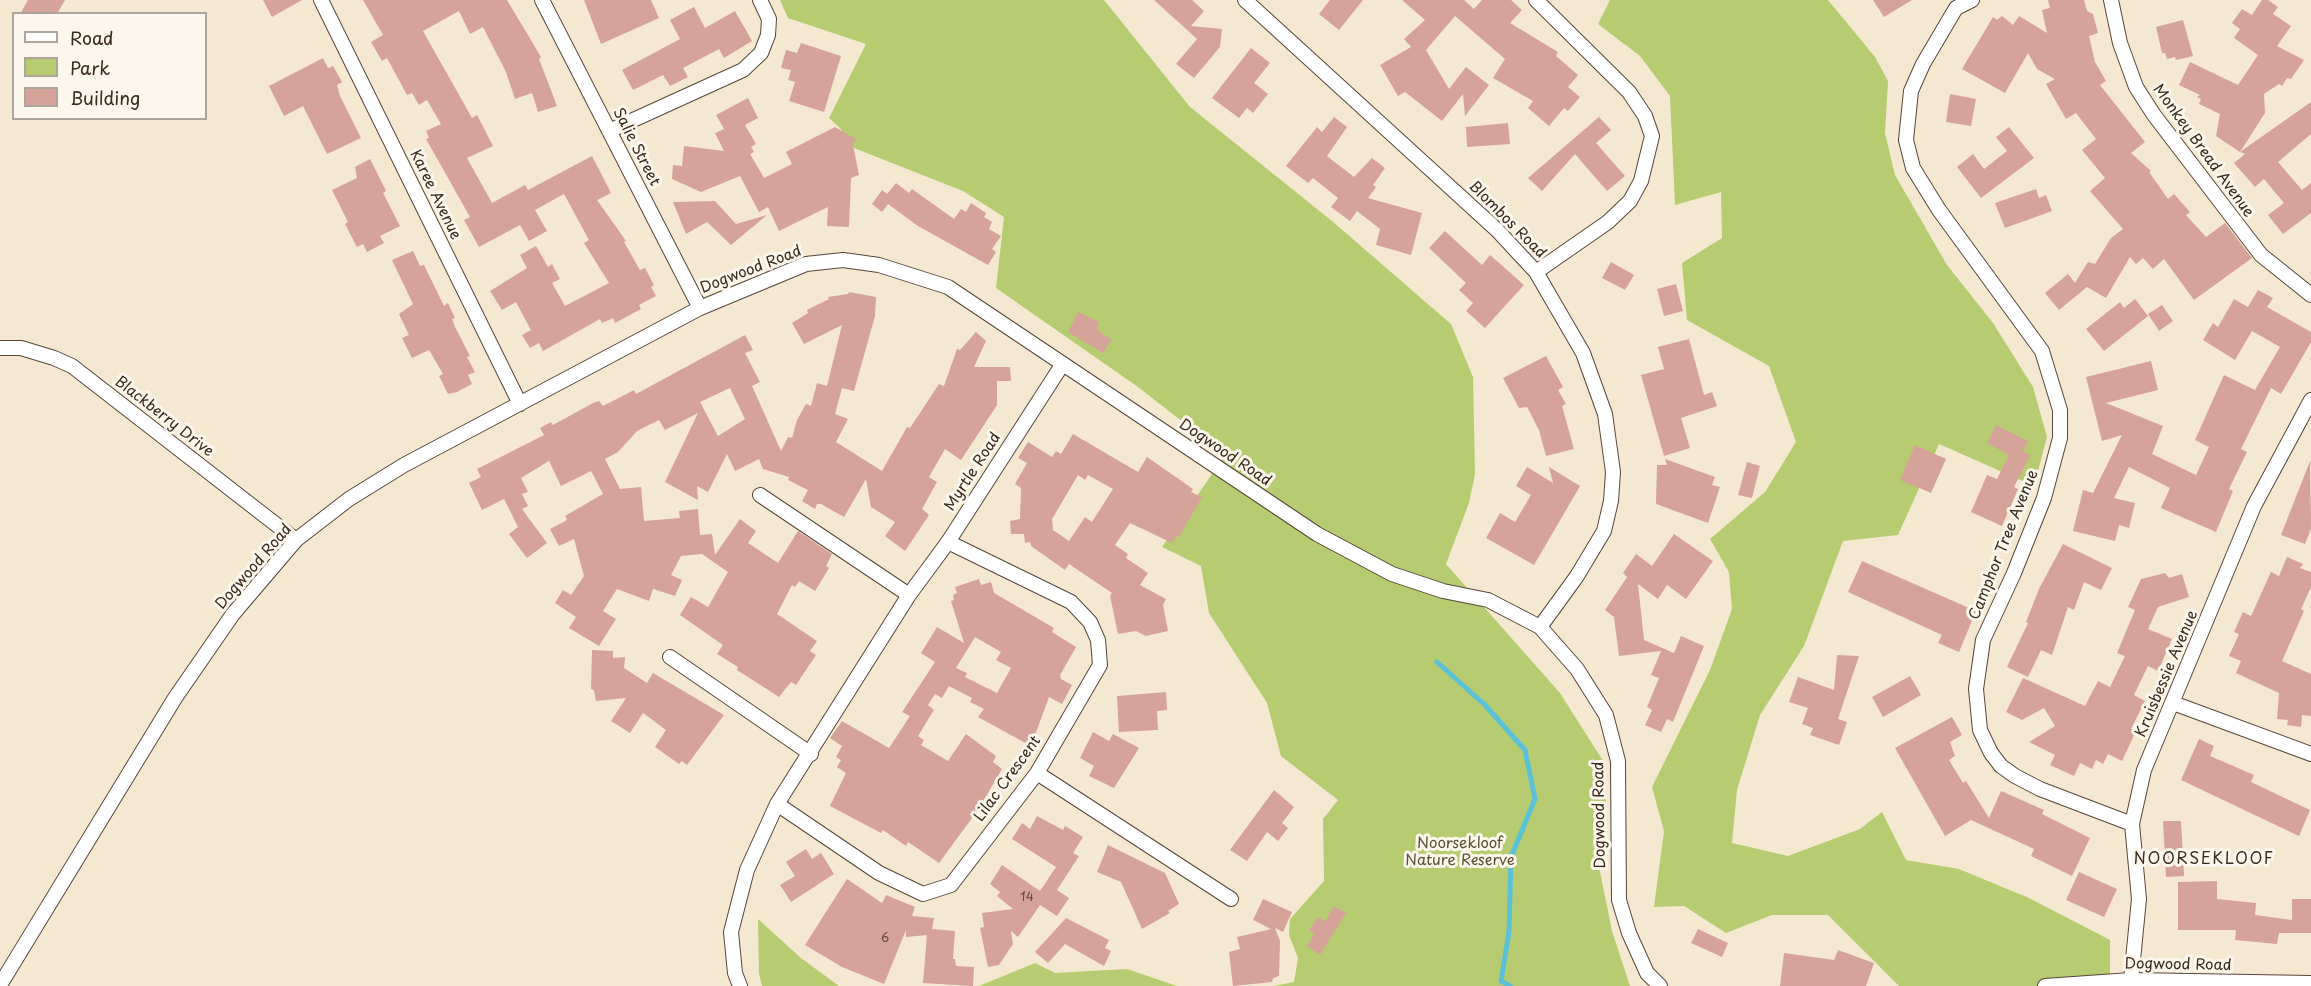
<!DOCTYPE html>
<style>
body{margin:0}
#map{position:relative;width:2311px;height:986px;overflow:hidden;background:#f5e8d1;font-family:"Playpen Sans",sans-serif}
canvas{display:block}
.legend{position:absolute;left:12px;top:12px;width:195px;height:108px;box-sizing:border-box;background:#fbf7ec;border:2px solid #aea59a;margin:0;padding:8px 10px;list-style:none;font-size:18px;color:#3b2a1e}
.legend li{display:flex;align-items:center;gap:12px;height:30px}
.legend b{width:30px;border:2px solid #aea59a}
</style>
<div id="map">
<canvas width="2311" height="986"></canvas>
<ul class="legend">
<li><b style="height:8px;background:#fff"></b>Road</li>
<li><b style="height:16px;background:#b7cc70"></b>Park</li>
<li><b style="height:16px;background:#d5a399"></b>Building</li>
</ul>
</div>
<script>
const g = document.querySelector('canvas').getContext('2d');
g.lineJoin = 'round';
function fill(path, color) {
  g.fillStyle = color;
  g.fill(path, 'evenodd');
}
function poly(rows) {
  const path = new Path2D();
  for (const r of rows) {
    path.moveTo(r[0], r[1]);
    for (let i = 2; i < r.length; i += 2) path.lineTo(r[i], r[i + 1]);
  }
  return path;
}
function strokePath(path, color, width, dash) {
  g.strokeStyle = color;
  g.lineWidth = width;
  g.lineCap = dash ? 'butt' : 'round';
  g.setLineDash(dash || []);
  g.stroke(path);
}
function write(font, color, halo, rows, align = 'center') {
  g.font = font + ' "Playpen Sans",sans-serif';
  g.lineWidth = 6;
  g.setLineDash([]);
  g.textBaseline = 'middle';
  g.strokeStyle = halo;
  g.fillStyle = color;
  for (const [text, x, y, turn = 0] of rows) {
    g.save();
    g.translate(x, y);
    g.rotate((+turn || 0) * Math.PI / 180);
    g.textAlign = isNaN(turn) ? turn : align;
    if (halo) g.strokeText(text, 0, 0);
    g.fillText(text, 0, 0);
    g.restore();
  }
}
fill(poly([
 [780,0,1104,0,1190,107,1332,221,1451,324,1473,377,1475,474,1469,503,1446,564,1560,693,1605,764,1606,810,1595,847,1612,931,1630,986,1274,986,1294,982,1298,958,1289,935,1290,919,1324,881,1323,819,1338,800,1281,756,1267,703,1209,613,1201,566,1162,547,1225,455,1138,387,996,288,1004,217,963,191,854,148,840,128,829,118,866,44,788,18],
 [1610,0,1828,0,1875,57,1888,81,1885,133,1895,175,1947,265,1993,323,2033,387,2047,437,2034,486,1939,444,1898,535,1843,541,1804,646,1760,715,1737,790,1732,843,1788,856,1860,829,1882,812,1906,860,1959,869,2029,898,2110,940,2110,986,1899,986,1828,915,1772,915,1726,933,1684,906,1654,907,1664,831,1652,787,1710,670,1732,609,1729,572,1710,539,1765,492,1796,442,1769,366,1687,320,1682,263,1722,238,1721,192,1675,205,1670,96,1640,56,1598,24],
 [758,919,801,958,839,986,762,986,759,973],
 [1035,963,1055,973,1127,969,1177,986,979,986]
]), '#b7cc70');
strokePath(poly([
 [1437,662,1485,705,1525,750,1535,799,1511,857,1509,932,1501,981,1510,986]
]), '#5ac1d7', 5);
fill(poly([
 [28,0,65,0,57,14,20,14],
 [263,0,302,0,272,17],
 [363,0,507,0,541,57,539,59,557,106,538,112,532,93,515,99,506,72,483,27,470,34,459,11,423,31,472,118,477,115,493,146,467,158,492,203,525,185,528,190,592,156,611,193,597,200,626,241,624,242,640,270,645,268,654,285,651,287,656,296,639,305,641,309,615,323,613,318,602,323,600,319,543,351,539,343,530,348,522,335,531,330,516,302,502,310,490,291,527,268,520,255,536,246,548,267,552,264,560,279,552,283,565,306,609,283,584,243,589,240,564,194,535,210,547,231,529,241,520,225,479,247,464,220,470,217,426,139,429,138,426,131,441,124,427,100,419,105,412,93,407,95,387,58,382,61,371,42,383,35],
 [584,0,651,0,659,18,601,44],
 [1154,0,1192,0,1204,11,1191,26,1222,29,1220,47,1194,78,1176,64,1197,39],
 [1330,0,1363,0,1339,30,1319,14],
 [1402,0,1464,0,1474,9,1482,0,1511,0,1522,10,1510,23,1558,52,1556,56,1578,75,1568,87,1580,97,1568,111,1564,108,1549,126,1528,108,1533,101,1493,78,1505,59,1455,16,1426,50,1449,89,1466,67,1489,85,1465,116,1463,94,1442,121,1405,92,1398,96,1380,65,1411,47,1404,39,1425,20],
 [1873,0,1912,0,1884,17],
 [2048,0,2084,0,2087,11,2093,14,2098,33,2089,36,2095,62,2106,81,2100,85,2145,142,2131,153,2151,171,2149,172,2168,199,2174,194,2190,212,2186,215,2206,237,2225,223,2252,258,2194,300,2164,259,2153,269,2143,258,2136,264,2130,257,2106,298,2087,287,2059,310,2045,293,2068,274,2075,283,2088,262,2095,264,2111,238,2123,229,2090,191,2105,178,2082,150,2096,139,2076,113,2066,119,2046,84,2055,79,2037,69,2028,53,2005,93,1962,69,1993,17,1997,20,2002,16,2013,25,2019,16,2047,33,2042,10,2050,8],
 [2262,0,2268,0,2278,7,2273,14,2291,26,2277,46,2304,60,2291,79,2287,78,2282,86,2279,84,2264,94,2265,113,2240,152,2216,136,2220,114,2199,104,2201,99,2197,97,2200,95,2179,85,2190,62,2238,85,2258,55,2234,38,2240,29,2232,23,2242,9,2252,15],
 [694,7,705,28,735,11,752,41,724,58,719,49,683,68,688,77,670,86,663,75,633,90,622,70,680,39,670,20],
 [2183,20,2193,56,2176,60,2175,57,2167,59,2165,53,2162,53,2156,27],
 [801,43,841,56,824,112,789,101,795,82,788,80,791,70,781,68,786,50,797,53],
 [1251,48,1270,63,1254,83,1268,94,1253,113,1247,108,1239,118,1212,98],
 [323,58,328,68,333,66,342,82,337,85,340,96,361,138,327,154,303,106,284,116,269,86],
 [1950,94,1976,99,1971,126,1946,122],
 [748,98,758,118,745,125,756,144,751,147,754,152,750,154,764,178,792,164,786,152,835,127,856,139,853,145,859,175,851,178,849,227,827,226,828,207,779,231,768,207,759,212,740,176,701,192,672,179,673,165,682,166,684,146,724,151,715,133,724,129,716,115],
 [2311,102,2311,134,2278,162,2302,190,2311,183,2311,213,2283,234,2268,215,2284,203,2264,179,2255,187,2234,163,2245,154,2240,152],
 [1334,117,1347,127,1327,156,1354,177,1372,158,1385,168,1373,185,1376,187,1368,198,1422,213,1411,255,1376,245,1380,229,1357,211,1350,221,1331,207,1338,198,1313,178,1308,183,1286,166,1317,127,1322,132],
 [1599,117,1611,130,1596,143,1625,176,1607,191,1575,154,1542,191,1528,178],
 [1508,123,1510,144,1467,147,1466,127],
 [2009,127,2034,158,1981,198,1957,167,1973,154,1984,169,2007,151,1996,137],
 [370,159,386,191,383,193,400,226,380,236,384,243,367,252,363,244,357,247,345,224,348,222,332,190,357,178,355,167],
 [896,183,909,193,912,189,954,219,961,209,966,212,971,203,986,213,984,217,992,222,989,229,1001,236,992,249,996,252,988,265,918,226,888,204,882,212,872,204,882,190,887,194],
 [2036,189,2039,198,2046,195,2052,211,2005,228,1995,203],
 [715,201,736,224,767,215,731,245,707,222,686,234,673,202],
 [1445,231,1482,265,1490,255,1524,285,1485,328,1466,311,1473,303,1459,290,1466,283,1429,248],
 [413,251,420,266,424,265,444,306,448,303,455,318,452,319,455,327,470,356,467,357,475,372,468,375,472,384,457,392,448,394,439,376,443,374,429,350,412,358,402,338,409,335,399,314,413,304,392,260],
 [1611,262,1634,275,1625,290,1602,278],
 [1676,284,1683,311,1664,316,1657,289],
 [2258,290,2273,298,2267,307,2311,332,2311,342,2281,394,2271,388,2241,449,2247,452,2229,489,2233,491,2216,532,2161,508,2170,488,2129,467,2114,498,2135,503,2129,528,2119,525,2115,541,2073,531,2083,490,2093,493,2122,435,2102,441,2086,377,2151,361,2158,390,2106,403,2163,426,2152,454,2196,475,2209,447,2195,440,2224,375,2255,390,2280,347,2252,331,2235,360,2203,340,2213,323,2218,327,2234,299,2248,307],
 [849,292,876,297,875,316,854,391,842,388,835,414,848,419,836,442,882,471,907,427,910,428,939,384,944,386,957,349,960,350,976,332,986,341,974,367,1010,367,1011,381,997,381,997,405,961,460,945,449,929,477,937,482,922,509,929,515,905,551,885,536,895,522,871,507,866,479,844,517,821,504,817,504,815,509,802,501,808,490,788,480,789,477,763,469,759,459,735,471,727,454,708,492,697,486,698,500,665,482,698,413,665,430,659,420,637,431,618,452,605,459,620,489,641,487,644,521,680,518,679,511,698,509,700,535,712,534,715,555,740,519,756,531,748,543,778,563,798,531,832,554,826,566,829,568,815,591,799,581,795,587,792,585,777,614,817,641,810,651,816,655,796,685,791,682,779,697,737,670,738,667,717,654,723,645,680,615,691,597,708,607,728,572,702,554,681,556,671,575,682,580,675,596,653,589,649,601,617,589,603,611,616,619,599,646,569,628,576,617,555,603,563,590,571,595,584,576,574,539,559,546,550,529,567,520,565,516,603,494,591,471,561,486,549,461,521,478,528,492,522,494,528,506,522,509,547,543,527,558,509,534,518,527,504,499,482,510,469,483,481,477,477,469,544,435,540,428,551,422,553,425,593,403,599,401,603,406,634,390,636,394,745,335,753,350,745,353,760,382,752,386,781,451,788,437,792,438,797,420,806,404,811,406,817,383,827,386,842,325,804,344,792,323,808,313,807,310,829,299,828,297,848,294],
 [730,388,745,419,718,436,700,402],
 [2135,299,2148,316,2104,351,2086,329,2120,302,2124,308],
 [2162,305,2173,321,2159,331,2148,314],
 [1078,312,1099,322,1097,330,1112,340,1103,353,1068,332],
 [1689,339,1704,395,1712,392,1717,406,1681,418,1690,448,1664,456,1641,375,1664,369,1658,347],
 [1546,356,1563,387,1558,390,1566,404,1562,406,1574,449,1546,456,1539,430,1527,407,1519,408,1503,378],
 [1996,425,2028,441,2023,452,2030,455,2014,487,2018,489,2002,526,1971,512,1987,475,1997,479,2009,455,1987,443],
 [1073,434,1138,472,1147,457,1193,489,1191,492,1202,497,1179,537,1176,536,1172,543,1130,523,1115,545,1128,554,1126,558,1148,573,1140,585,1166,599,1163,605,1168,631,1146,636,1136,631,1118,634,1110,596,1112,593,1069,564,1065,570,1031,546,1030,542,1025,543,1024,534,1011,534,1010,521,1020,519,1021,488,1015,484,1027,463,1018,458,1028,442,1052,457,1056,451,1061,454],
 [1078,475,1085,480,1088,475,1113,489,1092,522,1085,517,1069,541,1053,530,1052,519],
 [1915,445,1946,459,1931,493,1900,480],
 [1665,459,1715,477,1712,485,1720,487,1708,523,1656,504,1657,465,1667,465],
 [2310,461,2311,528,2305,544,2281,535],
 [1747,462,1760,466,1752,498,1738,495],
 [1527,467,1553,483,1549,467,1580,486,1534,565,1486,538,1500,513,1515,522,1531,495,1516,486],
 [1674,534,1713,561,1686,599,1667,585,1658,599,1638,584,1644,640,1674,653,1681,636,1704,646,1673,722,1667,719,1661,732,1645,725,1652,710,1647,707,1659,678,1651,675,1661,651,1619,656,1614,617,1605,610,1627,577,1623,573,1636,554,1652,566],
 [2063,544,2112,568,2101,590,2084,582,2074,610,2068,607,2052,655,2041,650,2028,677,2007,667,2028,623,2026,622,2039,589],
 [2287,557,2303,564,2300,568,2311,572,2311,587,2301,609,2304,611,2282,661,2311,674,2311,716,2302,715,2301,727,2287,725,2288,720,2277,719,2279,693,2236,673,2241,661,2229,656,2239,634,2234,632,2243,612,2251,616,2271,572,2279,576],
 [1862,561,1976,611,1959,652,1938,643,1942,635,1848,592],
 [2165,573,2169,578,2182,574,2189,597,2158,607,2148,629,2172,639,2158,671,2148,666,2134,695,2145,701,2131,729,2136,731,2122,761,2108,754,2103,764,2096,760,2092,769,2080,763,2074,776,2050,765,2055,755,2029,742,2055,726,2044,708,2022,720,2006,712,2023,678,2085,706,2098,681,2110,687,2125,656,2117,653,2135,610,2128,607,2141,579],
 [979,579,981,585,991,582,994,593,1054,628,1052,632,1076,647,1060,675,1061,679,1072,685,1062,704,1049,697,1031,746,978,717,984,709,970,702,972,698,949,686,942,698,935,694,928,705,934,710,918,736,924,740,921,745,948,761,966,734,996,756,993,762,1002,769,978,810,939,863,908,842,906,846,883,830,881,833,830,806,846,773,837,767,841,760,836,757,842,746,830,738,842,721,889,748,910,716,902,712,935,662,921,653,937,627,964,643,951,601,954,600,953,595,957,593,955,587],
 [975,637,1001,652,996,660,1011,668,997,693,965,677,967,673,956,668],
 [592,650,613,651,613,658,625,657,624,668,647,683,653,673,724,715,687,765,682,761,679,764,655,747,666,730,643,713,630,733,611,721,626,698,596,701,594,690,591,689],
 [1837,655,1859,656,1838,719,1847,722,1839,745,1810,735,1813,728,1802,724,1808,708,1789,702,1798,677,1834,690],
 [1910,676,1921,695,1883,717,1872,697],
 [1166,692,1167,710,1157,711,1158,730,1119,732,1117,696],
 [1952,717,1962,735,1950,742,1955,756,1949,760,1963,783,1966,781,1989,818,2001,791,2044,810,2042,814,2090,838,2072,876,2031,856,2034,849,1971,820,1945,836,1895,748],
 [1093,732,1109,741,1113,734,1139,748,1114,788,1089,776,1094,766,1080,758],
 [2199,739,2214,746,2210,756,2254,775,2251,782,2310,810,2299,836,2181,780],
 [1274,790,1294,807,1282,823,1288,828,1278,841,1267,832,1247,861,1230,850],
 [1037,816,1063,830,1065,826,1083,837,1073,853,1079,856,1057,890,1069,898,1057,916,1040,905,1018,937,1011,931,1013,944,999,965,988,967,980,928,984,927,982,913,1013,909,997,896,1000,892,990,884,1002,865,1040,891,1056,867,1012,839,1022,823,1030,829],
 [2163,821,2181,821,2184,876,2166,877],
 [1108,845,1165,873,1179,904,1168,911,1170,913,1142,929,1121,882,1097,872],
 [806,849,812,859,821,853,834,874,791,902,780,885,795,876,786,862],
 [2079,872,2117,889,2104,917,2066,900],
 [847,879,882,903,886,895,915,907,912,916,934,918,932,929,955,931,953,959,955,959,956,966,974,967,973,986,923,983,927,935,906,937,906,930,884,984,842,967,805,945],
 [2217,881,2217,899,2256,903,2255,915,2292,920,2292,899,2311,899,2311,933,2279,933,2277,944,2235,940,2236,930,2178,930,2178,882],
 [1263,899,1292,912,1283,932,1275,928,1280,941,1279,976,1273,978,1272,982,1233,986,1229,952,1240,949,1237,937,1271,929,1253,920],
 [1334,906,1346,913,1320,955,1307,946,1314,934,1309,931,1318,917,1325,921],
 [1066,918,1109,940,1105,948,1111,951,1104,966,1065,944,1048,963,1035,952],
 [1698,929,1728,943,1722,957,1691,943],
 [1838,950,1874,963,1866,986,1780,986,1784,953,1834,960]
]), '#d5a399');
const street = poly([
 [321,0,520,404],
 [542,0,700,308],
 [1245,0,1497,230,1536,272,1583,353,1605,414,1613,472,1611,501,1604,531,1577,576,1540,627],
 [1536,0,1629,92,1645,116,1652,136,1641,181,1630,201,1608,222,1536,272],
 [1972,0,1956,8,1923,64,1911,91,1906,140,1913,168,1939,210,2042,351,2060,410,2060,438,2044,498,2014,573,1983,640,1976,689,1980,730,1991,753,2001,766,2015,776,2040,789,2132,824],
 [2111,0,2120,43,2136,87,2154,115,2261,255,2311,295],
 [609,131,743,70,761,53,768,35,769,19,760,0],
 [0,348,21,348,54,358,72,366,296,540],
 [760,495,909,595],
 [670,657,811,754],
 [2173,703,2311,754],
 [1037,773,1231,899],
 [777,804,879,873,923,894,951,885,1037,773,1100,665,1098,640,1090,622,1071,602,948,542],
 [2131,980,2139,899,2132,824,2144,770,2254,506,2311,400],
 [0,985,175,698,233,614,296,540,349,499,404,465,700,308,806,264,843,260,879,265,948,287,1317,534,1392,574,1443,591,1488,600,1540,627,1577,669,1606,715,1618,761,1619,900,1629,933,1647,973,1660,986],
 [740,986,735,973,731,932,747,870,777,804,909,595,948,542,1062,365],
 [2045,986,2131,980,2311,983]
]);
strokePath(street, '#574639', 16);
strokePath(street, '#fff', 14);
write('12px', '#62483d', null, [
 ["14",1027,898],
 ["6",885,939]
]);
write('15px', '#3b2a1e', '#fbf7ec', [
 ["Salie Street",636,147,63],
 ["Monkey Bread Avenue",2203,151,54],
 ["Karee Avenue",435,195,64],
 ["Blombos Road",1507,220,45],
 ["Dogwood Road",751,270,-21],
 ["Blackberry Drive",164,417,38],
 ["Dogwood Road",1225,453,34],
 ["Myrtle Road",973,472,-57],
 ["Camphor Tree Avenue",2004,545,-68],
 ["Dogwood Road",254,567,-49],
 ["Kruisbessie Avenue",2167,674,-67],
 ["Lilac Crescent",1008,779,-54],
 ["Dogwood Road",1600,815,-91],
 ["Dogwood Road",2178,965,1]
]);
write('15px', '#5a5232', '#fbf7ec', [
 ["Noorsekloof",1460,844],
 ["Nature Reserve",1460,861]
]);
g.letterSpacing = '1.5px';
write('16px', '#3b2a1e', '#fbf7ec', [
 ["NOORSEKLOOF",2204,860]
]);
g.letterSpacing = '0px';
</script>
